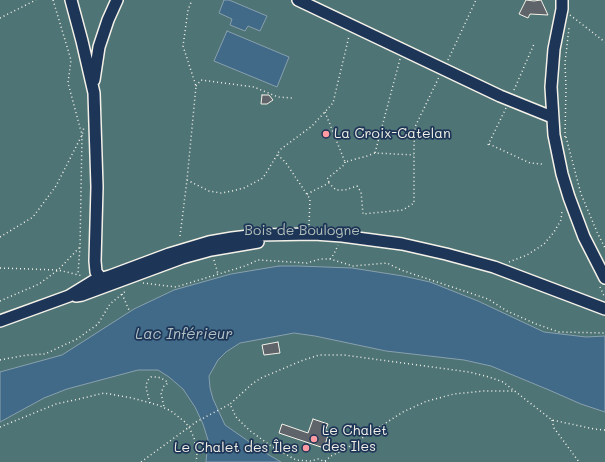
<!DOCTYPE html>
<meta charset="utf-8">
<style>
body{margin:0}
canvas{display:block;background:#1d3557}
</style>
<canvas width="605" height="462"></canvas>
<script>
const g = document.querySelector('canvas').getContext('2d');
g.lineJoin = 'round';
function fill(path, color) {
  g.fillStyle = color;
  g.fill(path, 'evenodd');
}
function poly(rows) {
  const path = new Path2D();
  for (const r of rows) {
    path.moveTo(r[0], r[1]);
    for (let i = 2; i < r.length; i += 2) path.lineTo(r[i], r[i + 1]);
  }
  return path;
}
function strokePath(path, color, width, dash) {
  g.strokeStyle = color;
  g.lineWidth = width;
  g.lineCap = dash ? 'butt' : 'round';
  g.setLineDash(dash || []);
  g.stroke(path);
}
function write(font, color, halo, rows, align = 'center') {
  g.font = font + ' Mali,sans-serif';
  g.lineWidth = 3.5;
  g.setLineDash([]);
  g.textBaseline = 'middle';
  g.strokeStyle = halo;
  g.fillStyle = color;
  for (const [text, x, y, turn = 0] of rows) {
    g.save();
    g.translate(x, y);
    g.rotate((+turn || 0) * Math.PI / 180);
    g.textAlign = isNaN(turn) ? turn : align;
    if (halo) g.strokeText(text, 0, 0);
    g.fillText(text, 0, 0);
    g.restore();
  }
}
fill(poly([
 [0,0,605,0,605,462,0,462]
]), '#4f7476');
const water = poly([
 [224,0,229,0,267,16,260,31,248,26,245,31,230,25,232,19,219,13,224,0],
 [227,31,289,57,277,87,214,61,227,31],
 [279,266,298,266,352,268,403,276,430,282,478,301,544,332,586,337,605,336,605,412,581,404,549,390,491,366,464,360,386,351,315,336,294,333,240,343,226,352,218,360,209,376,210,388,213,399,225,425,264,452,281,462,206,462,208,440,203,424,195,407,183,389,169,377,158,370,138,370,67,389,44,398,0,422,0,372,62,355,134,309,174,290,231,274,279,266]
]);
fill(water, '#406a87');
strokePath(water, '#88a0ae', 1);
const building = poly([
 [526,0,534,1,541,0,548,15,530,14,528,18,519,14,526,0],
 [262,95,269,95,273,100,267,104,261,104,262,95],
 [278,342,280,353,264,355,262,345,278,342],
 [313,419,328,424,325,431,329,432,324,448,279,433,282,424,308,433,313,419]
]);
fill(building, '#5e6469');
strokePath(building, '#f4f1e8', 1);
const minor = poly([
 [71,0,82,41,94,93,97,187,95,261,96,272,100,277],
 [298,0,500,96,552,117],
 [562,0,562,9,554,49,551,87,554,135,562,174,569,197,584,237,605,278],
 [94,80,99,47,108,20,117,0],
 [76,296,82,295,182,258,211,250,258,242],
 [0,321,69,296,100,277,103,278,110,276,169,254,209,242,232,238,257,235,314,234,342,236,402,244,446,254,494,267,605,309]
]);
strokePath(minor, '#f4f1e8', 14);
strokePath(poly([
 [53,0,71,60,68,83,82,135,80,247,78,273],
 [570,15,605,42],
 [0,18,36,0],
 [400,59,375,153,414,155],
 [448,60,476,0],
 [196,86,201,80,254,87,278,97,292,98],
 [514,90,534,44],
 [325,112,345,162,367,156,375,153],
 [565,137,566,88,565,63,569,28],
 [566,137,581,194,597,232,605,248],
 [489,144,530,163,542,164],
 [488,145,506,108],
 [187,180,209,191,221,193,232,191,244,188,263,178,277,155],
 [329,182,327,179,345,164,345,162],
 [307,194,329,183,336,190,345,190,357,186,361,192,363,214,403,210,414,203,414,146,415,127,439,77],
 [309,225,310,199,286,163,277,154,281,149,312,126,333,103,349,36],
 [180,236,187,180,196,86,183,46,188,10,192,0],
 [0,237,33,217,56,186,82,135,84,127],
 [330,259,334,254,338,245],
 [214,260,218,274],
 [509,262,527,255,544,244,554,232,561,220,562,211],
 [0,268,58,270,83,276],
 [143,283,176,287,245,266,258,260,307,263,320,259,330,259,353,266,387,263,401,270,488,299,507,311,536,324,559,332,605,333],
 [600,287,605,298],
 [122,294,129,310],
 [0,301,39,284,58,270,80,247],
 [0,360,27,355,45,354,77,339,98,324,110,304,127,290],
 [150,403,146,388,147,381,151,377,158,377,165,380,168,383,164,386,161,393,164,407],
 [552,420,554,428,579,462],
 [0,427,56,404,79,399,104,393,132,398,158,405,171,411,185,422,189,427,194,438,197,455,196,462],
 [325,461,331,456,345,449,403,412,427,401,454,394,484,391,513,391],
 [141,462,196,422,230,404],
 [326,462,318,459,311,461,296,460,271,446,249,430,236,417,230,404,252,384,261,378,301,361,319,355,344,355,469,372,489,377,503,382,552,420,594,429,605,430]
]), '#f4f1e8', 1.5, [1, 3]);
strokePath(minor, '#1d3557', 11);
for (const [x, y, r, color] of [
 [326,134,4,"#ff9aa2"],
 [314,439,4,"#ff9aa2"],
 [306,448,4,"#ff9aa2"]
]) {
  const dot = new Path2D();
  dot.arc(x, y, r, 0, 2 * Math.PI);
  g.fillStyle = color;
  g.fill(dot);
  strokePath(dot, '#1d3557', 1.5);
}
write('14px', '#f4f1e8', '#1d3557', [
 ["La Croix-Catelan",334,134],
 ["Le Chalet",322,431],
 ["des Iles",322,447],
 ["Le Chalet des Îles",298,448,"right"]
], 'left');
write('14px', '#b2bfba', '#1d3557', [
 ["Bois de Boulogne",302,231]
]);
write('italic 15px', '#b5c2c6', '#1d3557', [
 ["Lac Inférieur",184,334]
]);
</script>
